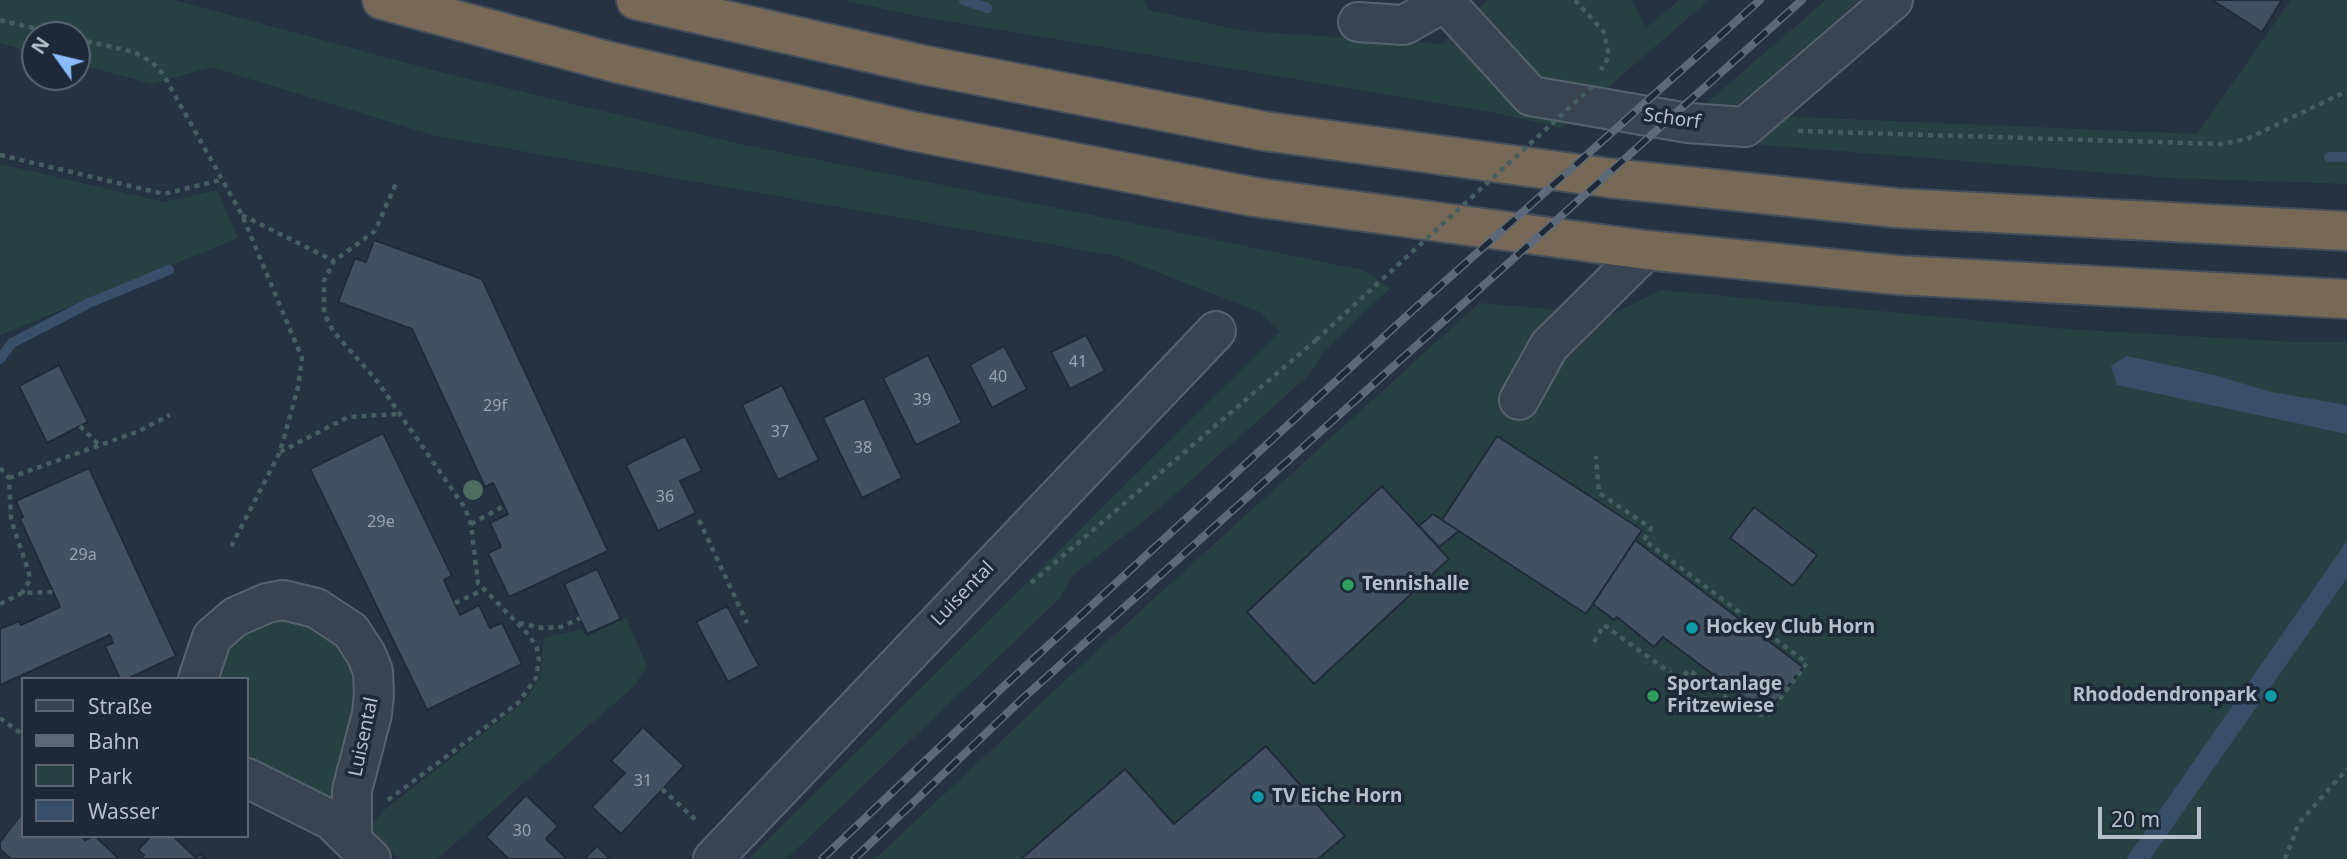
<!DOCTYPE html>
<meta charset="utf-8">
<style>
body{margin:0}
#map{position:relative;width:2347px;height:859px;overflow:hidden;background:#253242;font-family:"Noto Sans",sans-serif}
canvas{display:block}
.legend{position:absolute;left:21px;top:677px;width:228px;height:161px;box-sizing:border-box;background:#1e2937;border:2px solid #5b6573;margin:0;padding:9px 12px;list-style:none;font-size:21px;color:#b6bfcc}
.legend li{display:flex;align-items:center;gap:14px;height:35px}
.legend b{width:35px;border:2px solid #5b6573}
.north{position:absolute;left:21px;top:21px;width:70px;height:70px;box-sizing:border-box;background:#1e2937;border:2px solid #5b6573;border-radius:50%;rotate:304deg;font-size:19px;font-weight:700;line-height:28px;text-align:center;color:#b6bfcc}
.north::after{content:'';display:block;margin:auto;width:24px;height:32px;background:#8abbfd;clip-path:polygon(50% 0,100% 100%,50% 72%,0 100%)}
.scale{position:absolute;left:2098px;top:807px;width:103px;height:32px;box-sizing:border-box;border:4px solid #b6bfcc;border-top:0;padding-left:9px;font-size:21px;line-height:24px;white-space:nowrap;color:#b6bfcc;-webkit-text-stroke:5px #1e2937;paint-order:stroke}
</style>
<div id="map">
<canvas width="2347" height="859"></canvas>
<ul class="legend">
<li><b style="height:9px;background:#394452"></b>Straße</li>
<li><b style="height:9px;background:#5b6979"></b>Bahn</li>
<li><b style="height:19px;background:#274143"></b>Park</li>
<li><b style="height:19px;background:#384f6a"></b>Wasser</li>
</ul>
<div class="north">N</div>
<div class="scale">20 m</div>
</div>
<script>
const g = document.querySelector('canvas').getContext('2d');
g.lineJoin = 'round';
function fill(path, color) {
  g.fillStyle = color;
  g.fill(path, 'evenodd');
}
function poly(rows) {
  const path = new Path2D();
  for (const r of rows) {
    path.moveTo(r[0], r[1]);
    for (let i = 2; i < r.length; i += 2) path.lineTo(r[i], r[i + 1]);
  }
  return path;
}
function strokePath(path, color, width, dash) {
  g.strokeStyle = color;
  g.lineWidth = width;
  g.lineCap = dash ? 'butt' : 'round';
  g.setLineDash(dash || []);
  g.stroke(path);
}
function write(font, color, halo, rows, align = 'center') {
  g.font = font + ' "Noto Sans",sans-serif';
  g.lineWidth = 7;
  g.setLineDash([]);
  g.textBaseline = 'middle';
  g.strokeStyle = halo;
  g.fillStyle = color;
  for (const [text, x, y, turn = 0] of rows) {
    g.save();
    g.translate(x, y);
    g.rotate((+turn || 0) * Math.PI / 180);
    g.textAlign = isNaN(turn) ? turn : align;
    if (halo) g.strokeText(text, 0, 0);
    g.fillText(text, 0, 0);
    g.restore();
  }
}
fill(poly([
 [0,0,174,0,444,73,740,144,1363,270,1390,288,1324,351,1309,375,1155,512,1072,576,1060,598,786,859,749,859,1280,331,1260,312,1116,256,436,136,211,67,152,84,77,64,77,35,35,35,35,53,0,43],
 [843,0,1144,0,1149,10,1245,31,1442,44,1488,0,1632,0,1646,28,1679,0,1709,0,1561,128,1497,113,906,14],
 [1826,0,1860,0,1727,114,2197,134,2291,0,2347,0,2347,184,2171,178,1667,137],
 [0,164,164,202,217,190,238,238,0,335],
 [1661,290,2066,329,2294,342,2347,342,2347,859,875,859,1101,647,1479,303,1613,314],
 [268,614,324,624,362,669,338,810,247,766,247,679,209,679,221,644],
 [626,617,647,667,633,687,444,853,436,859,399,859,368,831,383,811,524,702,540,679,544,638,582,629,587,637]
]), '#274143');
fill(poly([
 [2127,356,2214,375,2271,392,2347,405,2347,434,2117,385,2111,366],
 [2347,541,2347,578,2150,859,2126,859]
]), '#384f6a');
strokePath(poly([
 [964,0,987,8],
 [2329,157,2347,157],
 [0,359,12,343,89,303,169,270]
]), '#384f6a', 10);
const building = poly([
 [2212,0,2282,0,2262,32,2212,0],
 [374,240,482,279,608,551,509,597,488,553,501,547,490,523,508,514,493,483,485,487,412,329,338,302,355,258,366,262,374,240],
 [1086,335,1105,371,1070,389,1051,352,1086,335],
 [1004,346,1027,389,992,408,970,365,1004,346],
 [928,355,962,423,916,445,883,378,928,355],
 [59,365,88,422,47,443,19,386,59,365],
 [782,385,819,460,778,480,742,405,782,385],
 [864,398,902,478,862,498,823,418,864,398],
 [383,433,452,576,444,580,460,615,479,605,490,628,502,623,522,664,427,710,310,469,383,433],
 [685,436,702,471,680,481,696,513,658,531,626,465,685,436],
 [1497,436,1642,530,1586,614,1442,520,1497,436],
 [89,468,176,656,127,679,120,679,105,646,113,643,110,635,0,685,0,629,19,621,21,625,60,607,20,519,23,517,16,501,89,468],
 [1382,486,1449,559,1314,684,1247,612,1382,486],
 [1754,507,1817,555,1793,586,1730,538,1754,507],
 [1433,514,1459,531,1439,547,1419,526,1433,514],
 [1635,540,1803,667,1766,714,1663,637,1654,647,1617,617,1614,620,1593,604,1635,540],
 [597,569,621,619,587,634,564,584,597,569],
 [727,606,759,666,728,682,696,622,727,606],
 [643,727,684,766,621,834,592,807,625,773,611,761,643,727],
 [1266,746,1345,836,1318,859,1021,859,1125,769,1174,824,1266,746],
 [526,795,558,826,546,839,567,859,509,859,486,837,526,795],
 [20,816,23,817,23,836,81,836,85,840,95,836,119,859,11,859,0,849,0,842,20,816],
 [151,836,173,836,196,858,200,854,205,859,140,859,144,855,138,850,151,836],
 [597,846,610,859,584,859,597,846]
]);
fill(building, '#415161');
strokePath(building, '#202b39', 2);
const minor = poly([
 [1446,3,1531,96,1688,123,1745,127,1893,0],
 [1358,22,1404,25,1448,0],
 [1519,400,1549,346,1646,250],
 [198,679,212,637,235,617,267,603,283,600,316,608,351,631,366,654,373,671,374,694,372,714,352,790,352,840],
 [247,778,331,820,371,859],
 [713,859,1216,331]
]);
const highway = poly([
 [382,0,612,62,912,131,1254,197,1646,250,1897,275,2347,299],
 [636,0,924,65,1264,131,1609,178,1897,208,2347,231]
]);
strokePath(minor, '#57626f', 42);
strokePath(highway, '#444f5c', 42);
strokePath(poly([
 [1575,0,1604,32,1609,56,1601,70],
 [0,20,62,35],
 [77,39,134,52,152,62,163,74,242,215,302,358,298,387,280,452,231,547],
 [1798,131,2221,144,2247,139,2347,91],
 [0,155,164,194,220,180],
 [242,215,334,261],
 [80,426,99,445],
 [280,452,348,417,398,414],
 [0,468,9,478,11,519,29,573,30,580,22,593],
 [9,478,139,431,170,415],
 [699,520,747,623],
 [471,524,504,506],
 [1031,583,1316,340],
 [455,603,483,590],
 [0,604,22,593,53,592],
 [519,623,542,628,561,627,580,618],
 [1594,642,1604,625,1680,680,1689,670,1742,710,1767,716,1807,663,1644,540,1651,528,1599,493,1596,456],
 [0,718,23,735],
 [662,789,698,822],
 [388,800,518,703,536,678,539,661,537,648,529,635,478,583,471,524,465,508,377,381,333,331,324,313,324,281,334,261,375,231,397,181],
 [2285,859,2299,823,2347,769]
]), '#455e60', 4.5, [5, 5]);
strokePath(minor, '#394452', 38);
strokePath(highway, '#786956', 38);
const rail = poly([
 [822,859,1003,687,1412,311,1760,0],
 [854,859,1021,700,1802,0]
]);
strokePath(rail, '#5b6979', 8);
strokePath(rail, '#1e2937', 5, [16]);
strokePath(poly([
 [1316,340,1593,86]
]), '#455e60', 4.5, [5, 5]);
g.fillStyle = '#4c6d5f';
for (const [x, y] of [
 [473,490]
]) {
  g.beginPath();
  g.arc(x, y, 10, 0, 2 * Math.PI);
  g.fill();
}
for (const [x, y, r, color] of [
 [1348,585,7,"#2e9e5b"],
 [1692,628,7,"#0f9aa8"],
 [1653,696,7,"#2e9e5b"],
 [2271,696,7,"#0f9aa8"],
 [1258,797,7,"#0f9aa8"]
]) {
  const dot = new Path2D();
  dot.arc(x, y, r, 0, 2 * Math.PI);
  g.fillStyle = color;
  g.fill(dot);
  strokePath(dot, '#1e2937', 2.5);
}
write('16px', '#99a4b1', null, [
 ["41",1078,362],
 ["40",998,377],
 ["39",922,400],
 ["29f",495,406],
 ["37",780,432],
 ["38",863,448],
 ["36",665,497],
 ["29e",381,522],
 ["29a",83,555],
 ["31",643,781],
 ["30",522,831]
]);
write('19px', '#b6bfcc', '#1e2937', [
 ["Schorf",1672,119,8],
 ["Luisental",963,594,-46],
 ["Luisental",364,737,-78]
]);
write('bold 19px', '#b6bfcc', '#1e2937', [
 ["Tennishalle",1362,585],
 ["Hockey Club Horn",1706,628],
 ["Sportanlage",1667,685],
 ["Fritzewiese",1667,707],
 ["Rhododendronpark",2257,696,"right"],
 ["TV Eiche Horn",1272,797]
], 'left');
</script>
